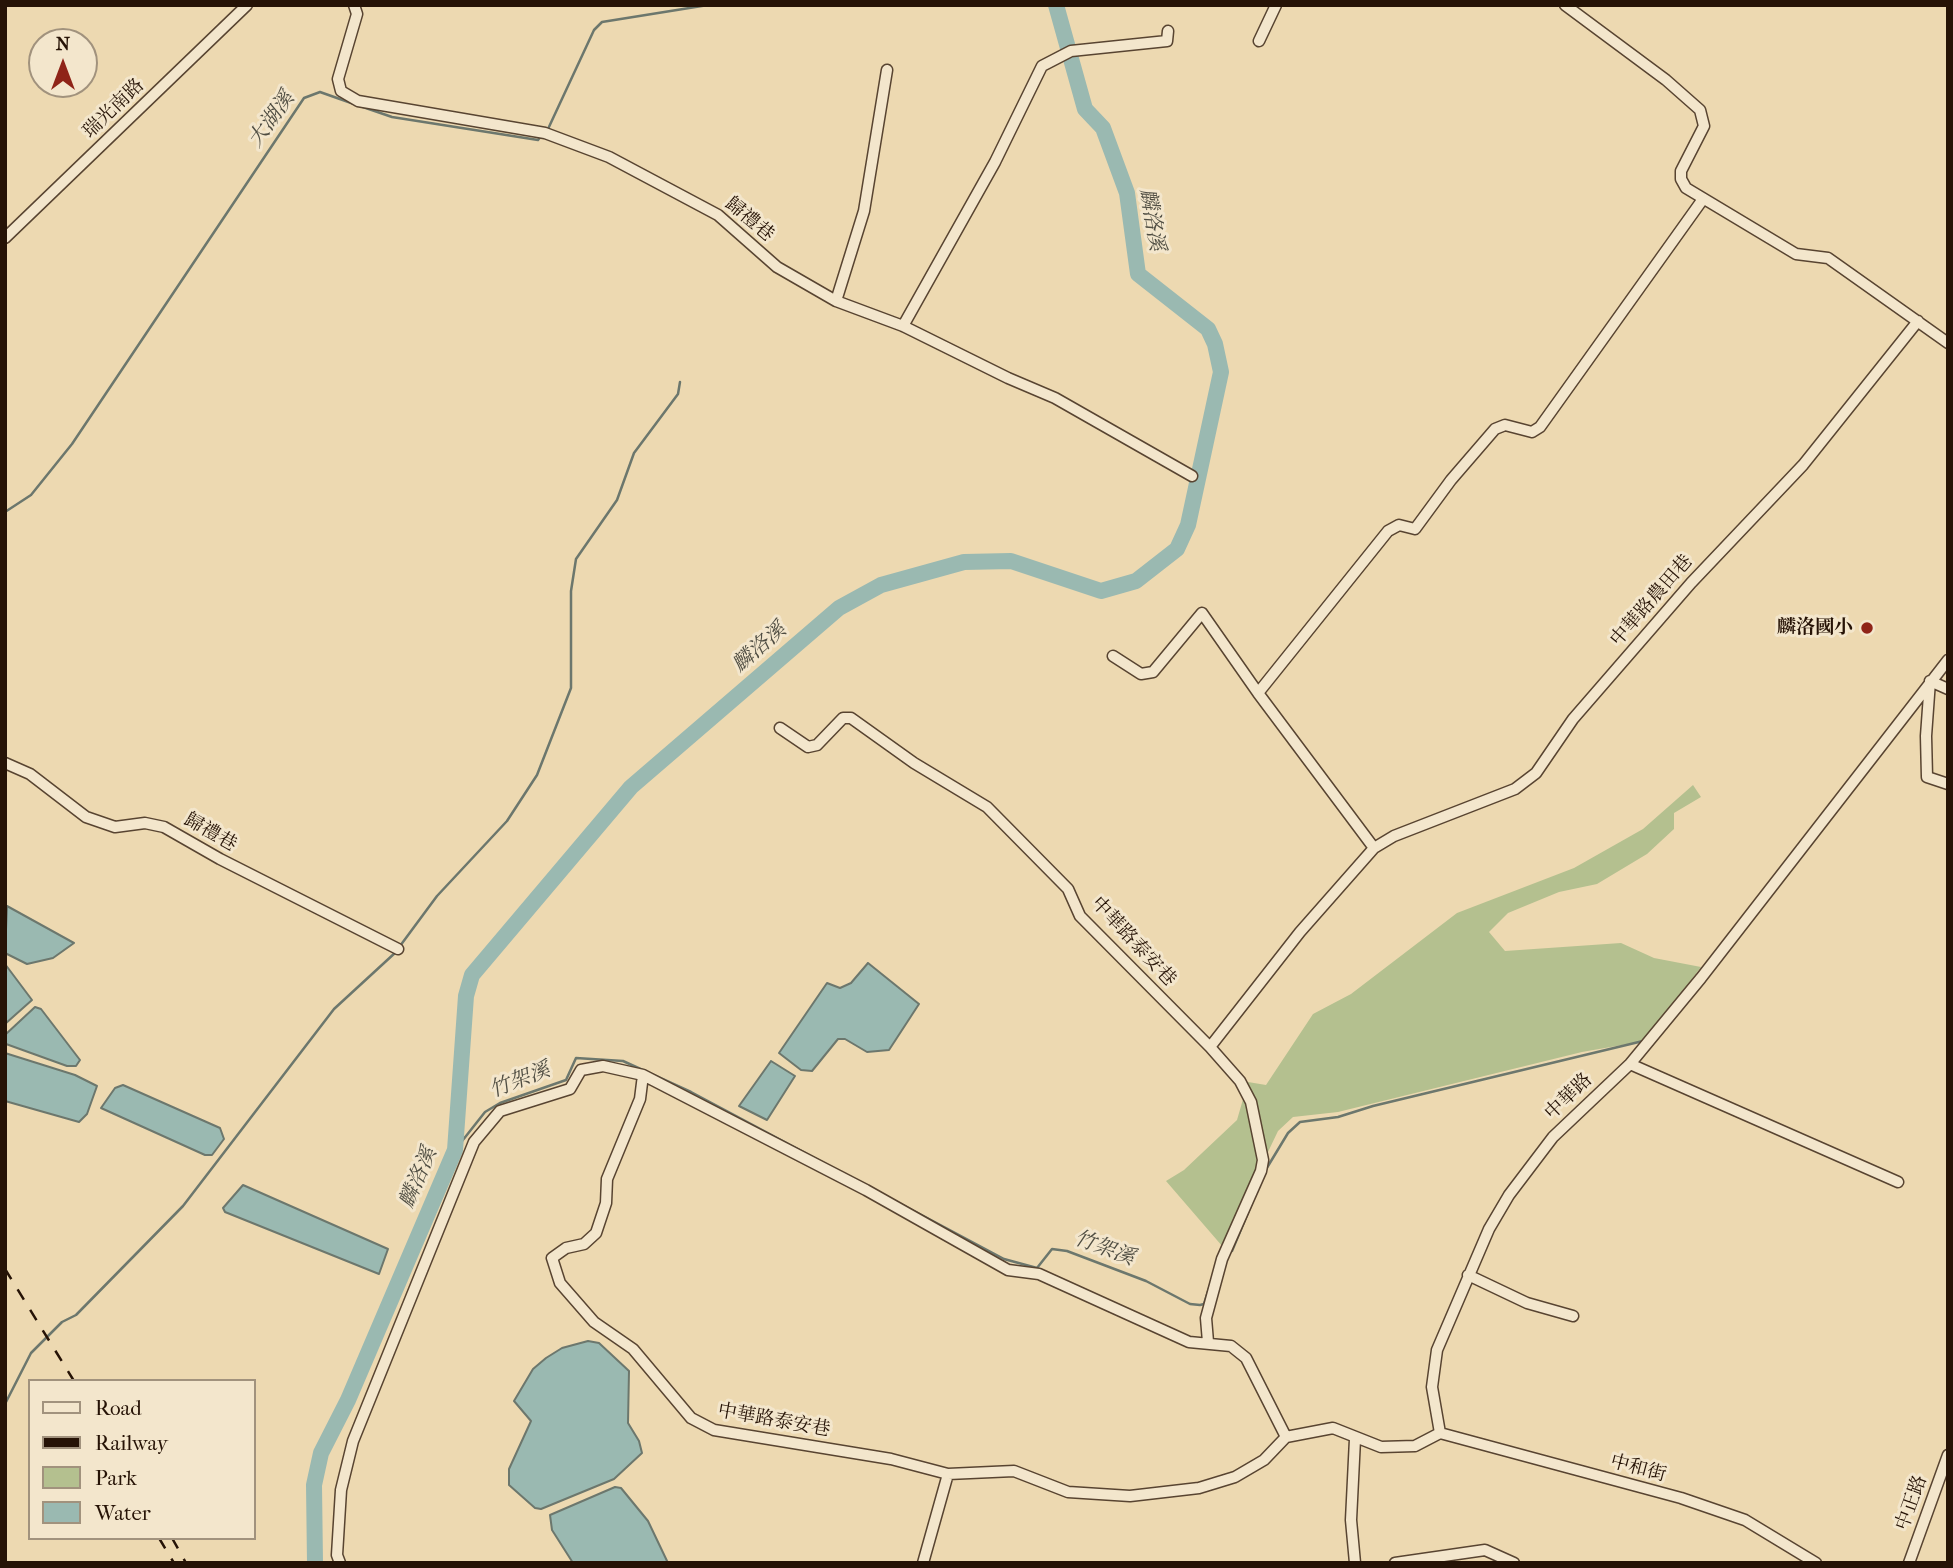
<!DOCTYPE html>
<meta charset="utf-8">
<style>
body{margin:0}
#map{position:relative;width:1953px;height:1568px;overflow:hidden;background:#edd9b1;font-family:"IM FELL French Canon",serif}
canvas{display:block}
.frame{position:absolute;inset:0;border:7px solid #261306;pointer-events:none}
.legend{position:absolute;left:28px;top:1379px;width:228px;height:161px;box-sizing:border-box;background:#f3e6cc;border:2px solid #a1927d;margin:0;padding:9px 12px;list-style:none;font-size:21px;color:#261306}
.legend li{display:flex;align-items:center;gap:14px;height:35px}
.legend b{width:35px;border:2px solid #a1927d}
.north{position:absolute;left:28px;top:28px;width:70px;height:70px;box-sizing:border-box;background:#f3e6cc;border:2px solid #a1927d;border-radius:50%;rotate:0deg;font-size:19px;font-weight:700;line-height:28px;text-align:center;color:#261306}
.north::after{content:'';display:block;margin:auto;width:24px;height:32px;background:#8f2418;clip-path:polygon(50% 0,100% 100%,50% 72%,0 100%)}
</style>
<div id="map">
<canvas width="1953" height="1568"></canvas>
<div class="frame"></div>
<ul class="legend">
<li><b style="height:9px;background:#f3e6cc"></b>Road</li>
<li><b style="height:9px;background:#261306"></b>Railway</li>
<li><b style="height:19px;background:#b4c08f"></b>Park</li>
<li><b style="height:19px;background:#9ab9b1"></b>Water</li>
</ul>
<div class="north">N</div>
</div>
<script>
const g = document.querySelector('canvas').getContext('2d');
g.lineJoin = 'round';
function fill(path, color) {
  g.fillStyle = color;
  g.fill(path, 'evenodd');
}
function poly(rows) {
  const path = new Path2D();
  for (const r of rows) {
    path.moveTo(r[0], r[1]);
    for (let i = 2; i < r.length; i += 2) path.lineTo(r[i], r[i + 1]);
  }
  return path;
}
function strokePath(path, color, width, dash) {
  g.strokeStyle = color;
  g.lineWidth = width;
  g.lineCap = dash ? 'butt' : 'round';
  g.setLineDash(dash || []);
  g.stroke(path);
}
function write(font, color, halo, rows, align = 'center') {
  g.font = font + ' "IM FELL French Canon","Noto Serif TC",serif';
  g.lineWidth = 6;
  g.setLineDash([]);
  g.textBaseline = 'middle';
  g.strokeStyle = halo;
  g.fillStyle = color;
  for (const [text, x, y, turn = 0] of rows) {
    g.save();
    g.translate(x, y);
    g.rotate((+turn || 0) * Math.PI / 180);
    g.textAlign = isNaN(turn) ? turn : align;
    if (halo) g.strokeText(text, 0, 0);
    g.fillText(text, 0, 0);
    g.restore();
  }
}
fill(poly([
 [1693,785,1701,797,1674,813,1674,829,1647,854,1597,884,1559,892,1508,913,1489,932,1505,951,1621,943,1654,958,1701,967,1645,1041,1582,1052,1338,1112,1293,1117,1278,1131,1257,1175,1229,1254,1166,1181,1184,1170,1237,1120,1248,1082,1266,1085,1313,1014,1351,994,1457,913,1574,868,1643,829]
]), '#b4c08f');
const water = poly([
 [7,906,74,943,53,958,27,964,5,953,7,906],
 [868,963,919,1004,889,1050,867,1052,845,1039,838,1039,812,1071,801,1070,779,1053,827,983,840,988,851,983,868,963],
 [5,964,32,1000,5,1024,5,964],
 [35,1007,41,1009,80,1060,76,1066,67,1066,6,1044,6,1034,35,1007],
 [5,1053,75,1075,97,1086,87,1114,79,1122,5,1101,5,1053],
 [771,1061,795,1076,767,1120,739,1106,771,1061],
 [123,1085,220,1128,224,1139,212,1155,205,1155,101,1108,115,1088,123,1085],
 [243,1185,388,1249,379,1274,225,1212,223,1208,243,1185],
 [588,1341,599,1343,629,1371,628,1423,639,1441,642,1453,614,1479,541,1509,535,1508,509,1485,509,1469,531,1421,514,1401,533,1369,546,1358,562,1348,588,1341],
 [615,1487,621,1488,648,1521,668,1563,573,1563,552,1530,550,1515,615,1487]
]);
fill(water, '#9ab9b1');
strokePath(water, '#6c776d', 2);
strokePath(poly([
 [360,106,392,117,538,140,541,136],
 [548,129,594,30,602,22,708,5],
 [5,512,31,495,72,444,304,98,320,92,354,104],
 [400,946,437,896,507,821,537,775,571,688,571,591,576,559,617,500,634,453,678,394,680,382],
 [455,1150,485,1112,500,1103,566,1080,576,1058,623,1061,691,1092,1004,1259,1037,1268,1052,1249,1067,1251,1146,1281,1190,1304,1200,1305,1204,1304,1221,1251],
 [1265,1171,1288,1133,1300,1122,1338,1117,1373,1106,1643,1041],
 [1228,1251,1232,1251,1252,1203],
 [5,1404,31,1353,62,1322,76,1315,183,1206,334,1009,396,952]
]), '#6c776d', 2.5);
strokePath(poly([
 [315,1563,314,1485,321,1453,348,1400,455,1150,466,996,472,975,631,787,839,608,881,585,964,562,1011,561,1101,591,1136,581,1177,549,1188,525,1221,372,1215,344,1208,329,1138,274,1127,193,1103,128,1085,109,1056,5]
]), '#9ab9b1', 16);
const minor = poly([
 [354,5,357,14,338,79,341,91,358,101,545,133,609,157,718,215,777,267,836,301,903,326,1008,378,1055,398,1192,476],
 [1565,5,1666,80,1700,110,1704,126,1681,171,1681,179,1686,188,1796,254,1828,258,1948,343],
 [1259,41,1276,5],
 [5,238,247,5],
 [836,301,864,211,887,70],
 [903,326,995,162,1042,66,1071,51,1167,41,1168,31],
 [1113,656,1141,674,1153,672,1202,613,1258,693,1374,848],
 [1948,689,1930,681,1926,736,1927,777,1948,784],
 [1258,693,1388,531,1399,525,1415,529,1451,480,1495,429,1505,425,1532,432,1540,427,1703,199],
 [780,728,808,747,817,745,843,718,851,718,914,763,987,807,1068,889,1080,916,1210,1047,1240,1081,1251,1102,1263,1160,1261,1171,1222,1259,1206,1318,1208,1342],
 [5,763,30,774,86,817,115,827,145,823,164,827,220,859,398,949],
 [1210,1047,1300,932,1374,848,1394,836,1515,789,1536,773,1573,719,1691,583,1803,465,1918,321],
 [1630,1064,1898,1182],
 [643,1075,640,1099,607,1179,606,1203,596,1233,584,1244,566,1248,552,1258,560,1283,594,1322,633,1349,691,1418,714,1430,891,1459,948,1474,923,1563],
 [1468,1275,1527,1303,1573,1316],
 [1440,1433,1681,1498,1745,1520,1816,1563],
 [1355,1439,1351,1520,1355,1563],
 [948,1474,1014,1471,1068,1492,1130,1496,1199,1488,1235,1477,1264,1460,1286,1437],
 [340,1563,337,1555,341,1490,353,1441,474,1142,500,1111,570,1089,581,1070,603,1066,643,1075,866,1190,1008,1270,1039,1274,1189,1342,1231,1346,1246,1358,1286,1437,1333,1428,1381,1447,1415,1446,1440,1433,1432,1387,1437,1350,1489,1229,1509,1195,1553,1137,1630,1064,1701,978,1948,660],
 [1395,1563,1485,1550,1514,1563],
 [1909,1563,1948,1455]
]);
strokePath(minor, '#584431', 13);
strokePath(minor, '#f3e6cc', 10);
strokePath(poly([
 [5,1269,74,1381],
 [159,1538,174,1563],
 [172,1538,186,1563]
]), '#261306', 2.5, [12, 12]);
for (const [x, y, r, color] of [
 [1867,628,7,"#8f2418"]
]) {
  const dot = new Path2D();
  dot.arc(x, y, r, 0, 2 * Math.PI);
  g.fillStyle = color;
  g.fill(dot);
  strokePath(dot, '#f3e6cc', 2.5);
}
write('19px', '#261306', '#f3e6cc', [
 ["瑞光南路",114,109,-44],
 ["歸禮巷",749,220,40],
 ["中華路農田巷",1652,601,-49],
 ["歸禮巷",210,833,30],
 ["中華路泰安巷",1133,942,47],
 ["中華路",1569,1097,-44],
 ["中華路泰安巷",774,1421,10],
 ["中和街",1638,1469,15],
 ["中正路",1912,1503,-70]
]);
write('bold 19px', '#261306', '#f3e6cc', [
 ["麟洛國小",1853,628]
], 'right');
write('italic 21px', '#4f4d42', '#f3e6cc', [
 ["大湖溪",272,120,-54],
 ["麟洛溪",1151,220,80],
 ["麟洛溪",760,648,-41],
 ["竹架溪",520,1081,-21],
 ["麟洛溪",419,1178,-67],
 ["竹架溪",1104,1249,20]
]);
</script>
